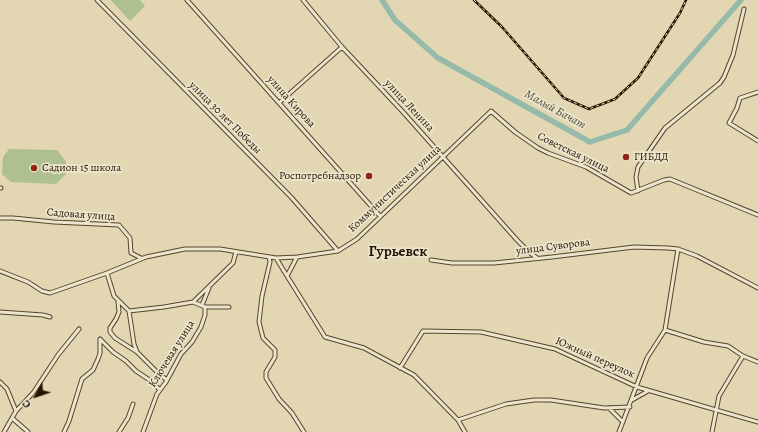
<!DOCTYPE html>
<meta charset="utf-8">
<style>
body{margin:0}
#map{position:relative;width:758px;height:432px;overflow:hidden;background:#e2d7b2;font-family:Alegreya,serif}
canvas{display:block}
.north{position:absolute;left:16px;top:376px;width:40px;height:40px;-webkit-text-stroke:3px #ece5cd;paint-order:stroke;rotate:230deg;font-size:11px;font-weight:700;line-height:16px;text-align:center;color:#271301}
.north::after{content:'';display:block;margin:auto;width:14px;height:18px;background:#271301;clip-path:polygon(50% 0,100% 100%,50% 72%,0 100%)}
</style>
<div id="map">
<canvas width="758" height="432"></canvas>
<div class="north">С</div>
</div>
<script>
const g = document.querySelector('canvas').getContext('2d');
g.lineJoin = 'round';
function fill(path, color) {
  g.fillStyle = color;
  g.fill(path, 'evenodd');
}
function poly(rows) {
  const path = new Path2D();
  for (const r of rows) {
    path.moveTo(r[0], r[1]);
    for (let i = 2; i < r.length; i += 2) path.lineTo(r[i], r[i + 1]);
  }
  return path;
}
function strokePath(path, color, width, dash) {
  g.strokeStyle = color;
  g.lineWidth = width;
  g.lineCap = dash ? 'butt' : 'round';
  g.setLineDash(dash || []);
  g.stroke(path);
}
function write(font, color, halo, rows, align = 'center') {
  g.font = font + ' Alegreya,serif';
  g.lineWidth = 3.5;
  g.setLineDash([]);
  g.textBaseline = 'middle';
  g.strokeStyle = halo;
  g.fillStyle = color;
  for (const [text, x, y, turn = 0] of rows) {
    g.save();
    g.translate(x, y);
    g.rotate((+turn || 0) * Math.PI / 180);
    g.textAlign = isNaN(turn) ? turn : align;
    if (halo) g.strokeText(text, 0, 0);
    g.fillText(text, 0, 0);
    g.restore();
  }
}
fill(poly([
 [111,0,140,0,145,6,130,21],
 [9,149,57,150,66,161,66,174,56,184,11,182,2,174,3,157]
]), '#aebf90');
strokePath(poly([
 [382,0,395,20,438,58,590,142,627,130,741,0]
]), '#95baaa', 5.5);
const minor = poly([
 [97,0,291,197,338,251],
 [187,0,380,216],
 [303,0,342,47,403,112,517,240,529,252,537,258],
 [758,92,740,98,737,108,729,123,758,141],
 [280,102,342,47],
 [0,188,1,188],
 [638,191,636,177,638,167,665,128,720,83,724,77,733,55,744,9],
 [0,218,13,218,54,222,119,225,130,238,131,253,141,258],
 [269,257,270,262,262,296,259,322,263,338,275,350,275,357,266,372,266,378,279,399,292,413,304,432],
 [297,257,287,276,325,337,364,348,414,375,458,420,465,432],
 [276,258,287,276],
 [431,260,452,263,494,263,552,257,634,247,668,248,678,249,697,256,758,288],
 [0,271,28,282,42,291,50,293,107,273,146,257,185,249,220,249,276,258,297,257,338,251,357,239,491,111,515,132,538,148,548,153,586,167,631,193,664,180,670,179,758,215],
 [107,273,114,296,129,311,134,344,137,352,159,374,167,380],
 [118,301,119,312,116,319,110,328,110,332,115,338,137,352],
 [193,302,205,307,229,307],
 [202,305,209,288],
 [129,311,164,307,193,302,230,266,233,263,236,252],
 [0,312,43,315,50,317],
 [665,330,704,342,728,346,743,356,758,362],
 [100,339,113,352,126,361,136,371,151,381,160,390],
 [400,368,423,331,481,332,555,349,637,387,758,422],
 [0,382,7,389,16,411],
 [632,400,648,391],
 [609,408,623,422],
 [12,418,28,432],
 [458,420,506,404,534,400,551,400,604,408,630,407],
 [4,432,16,411,33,393,58,355,79,329],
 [64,432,69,421,82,379,93,370,98,359,100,353,100,339],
 [119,432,128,418,133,404],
 [143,432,157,394,166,382,181,354,192,342,201,327,205,315,205,307],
 [619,432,647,358,665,330,678,249],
 [712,432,719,396,743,356]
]);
strokePath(minor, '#56442d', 5);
strokePath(minor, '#ece5cd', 3);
const rail = poly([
 [474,0,502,27,564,98,589,109,615,99,638,78,680,13,686,0]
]);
strokePath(rail, '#271301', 2.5);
strokePath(rail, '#ece5cd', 1, [3]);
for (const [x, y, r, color] of [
 [626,157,4,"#8f2418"],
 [34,168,4,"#8f2418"],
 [369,176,4,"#8f2418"]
]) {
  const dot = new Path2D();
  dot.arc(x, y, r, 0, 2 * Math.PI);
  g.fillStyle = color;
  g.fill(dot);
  strokePath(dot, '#ece5cd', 1.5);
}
write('11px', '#271301', '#ece5cd', [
 ["улица Кирова",291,102,48],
 ["улица Ленина",409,106,47],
 ["улица 30 лет Победы",225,118,45],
 ["Советская улица",573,153,26],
 ["Коммунистическая улица",395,189,-43],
 ["Садовая улица",81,215,4],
 ["улица Суворова",553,247,-7],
 ["Ключевая улица",172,354,-58],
 ["Южный переулок",595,358,24]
]);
write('11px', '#271301', '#ece5cd', [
 ["ГИБДД",634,157],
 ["Садион 15 школа",42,168],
 ["Роспотребнадзор",361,176,"right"]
], 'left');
write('italic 12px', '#4e4d3c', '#ece5cd', [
 ["Малый Бачат",555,110,29]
]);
write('bold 15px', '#271301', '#ece5cd', [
 ["Гурьевск",398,252]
]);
</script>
